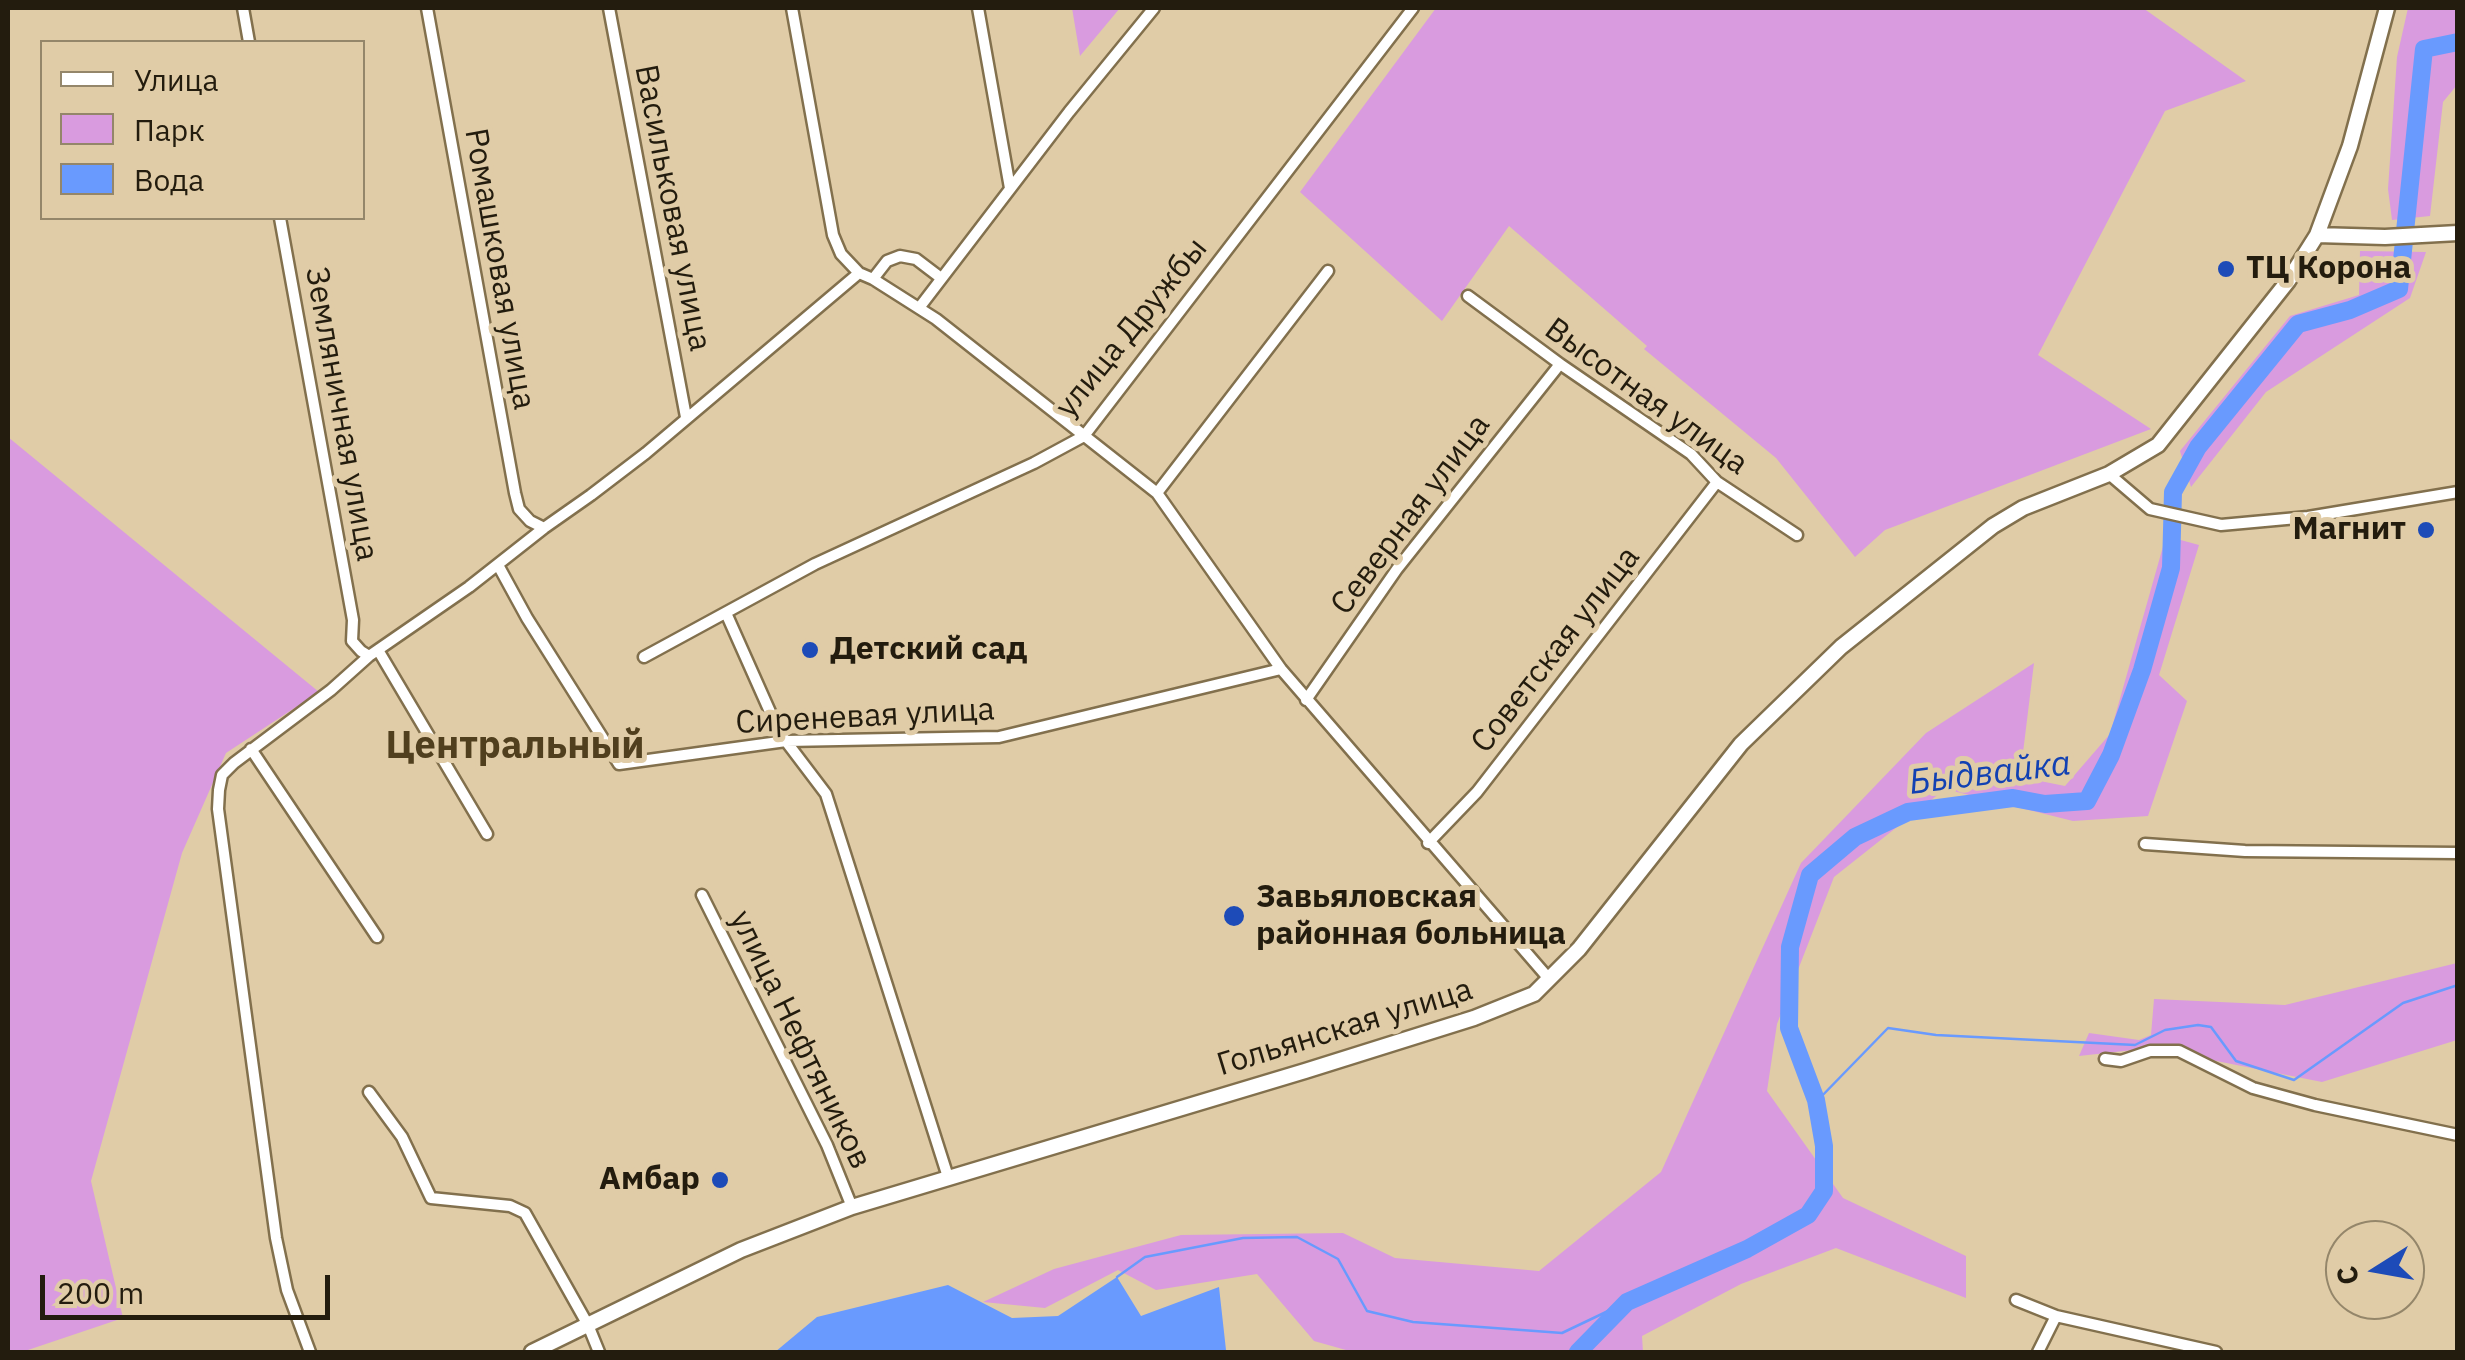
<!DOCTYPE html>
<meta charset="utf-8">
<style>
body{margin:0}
#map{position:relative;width:2465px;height:1360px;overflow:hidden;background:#e0cca7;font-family:"IBM Plex Sans",sans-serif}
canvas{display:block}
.frame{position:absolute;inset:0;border:10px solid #231c0e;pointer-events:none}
.legend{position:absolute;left:40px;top:40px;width:325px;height:180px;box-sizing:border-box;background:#e0cca7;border:2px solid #94866a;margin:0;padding:12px 18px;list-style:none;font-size:30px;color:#231c0e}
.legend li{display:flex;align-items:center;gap:20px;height:50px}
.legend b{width:50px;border:2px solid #94866a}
.north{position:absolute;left:2325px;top:1220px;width:100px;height:100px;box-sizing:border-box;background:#e0cca7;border:2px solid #94866a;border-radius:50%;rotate:259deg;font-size:28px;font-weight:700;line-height:40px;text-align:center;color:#231c0e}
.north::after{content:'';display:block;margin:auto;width:35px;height:45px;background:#1d4bb8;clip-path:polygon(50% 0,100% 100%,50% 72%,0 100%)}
.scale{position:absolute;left:40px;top:1275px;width:290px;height:45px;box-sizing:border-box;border:5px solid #231c0e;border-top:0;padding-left:12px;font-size:30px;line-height:35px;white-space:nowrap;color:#231c0e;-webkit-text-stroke:8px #e0cca7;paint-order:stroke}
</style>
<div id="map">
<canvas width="2465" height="1360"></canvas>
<div class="frame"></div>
<ul class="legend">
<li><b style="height:12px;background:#fff"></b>Улица</li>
<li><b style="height:28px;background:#d99bdf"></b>Парк</li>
<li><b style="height:28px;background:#699afe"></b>Вода</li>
</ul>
<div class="north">С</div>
<div class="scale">200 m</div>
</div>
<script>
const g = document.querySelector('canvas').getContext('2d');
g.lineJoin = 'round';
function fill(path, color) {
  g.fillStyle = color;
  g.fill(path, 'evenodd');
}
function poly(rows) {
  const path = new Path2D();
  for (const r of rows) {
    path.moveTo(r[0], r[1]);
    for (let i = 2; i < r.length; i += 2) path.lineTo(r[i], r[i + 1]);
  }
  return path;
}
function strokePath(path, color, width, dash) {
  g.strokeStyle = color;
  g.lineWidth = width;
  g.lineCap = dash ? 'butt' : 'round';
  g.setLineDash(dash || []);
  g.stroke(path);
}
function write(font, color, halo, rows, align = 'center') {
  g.font = font + ' "IBM Plex Sans",sans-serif';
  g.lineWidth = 10;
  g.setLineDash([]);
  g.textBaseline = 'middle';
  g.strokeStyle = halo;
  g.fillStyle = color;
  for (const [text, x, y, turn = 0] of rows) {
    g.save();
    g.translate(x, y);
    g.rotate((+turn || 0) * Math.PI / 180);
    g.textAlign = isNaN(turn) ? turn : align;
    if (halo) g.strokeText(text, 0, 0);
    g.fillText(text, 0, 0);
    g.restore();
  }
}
fill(poly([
 [1072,8,1120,8,1080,56],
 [1436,8,2143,8,2246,81,2165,111,2038,355,2151,429,1885,530,1855,557,1776,458,1644,349,1647,346,1509,226,1442,321,1300,192],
 [2408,8,2457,8,2457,85,2443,102,2430,216,2392,220,2388,189,2397,57],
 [2360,251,2426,252,2410,298,2266,392,2191,487,2180,451,2290,316,2359,295],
 [8,437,319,692,226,753,182,853,91,1181,123,1318,22,1352,8,1352],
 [2166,536,2199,545,2159,675,2187,701,2148,816,2073,821,1945,789,1834,877,1777,1024,1767,1091,1843,1198,1966,1256,1966,1298,1836,1248,1741,1284,1642,1336,1643,1352,1353,1352,1314,1341,1257,1274,1156,1290,1118,1270,1045,1308,983,1302,1054,1269,1181,1235,1343,1233,1395,1258,1539,1271,1661,1172,1801,863,1926,733,2034,663,2020,777,2065,786,2110,734],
 [2457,963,2457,1040,2322,1082,2151,1048,2079,1056,2089,1033,2139,1040,2151,1035,2154,999,2285,1005]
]), '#d99bdf');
fill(poly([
 [1117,1277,1141,1316,1219,1287,1226,1350,1234,1352,775,1352,817,1317,948,1285,1012,1318,1058,1316]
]), '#699afe');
strokePath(poly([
 [1816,1102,1888,1028,1936,1035,2135,1045,2165,1030,2198,1025,2211,1027,2236,1061,2294,1080,2403,1003,2458,985],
 [1117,1277,1145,1257,1243,1238,1297,1237,1338,1259,1367,1311,1413,1322,1562,1333,1627,1302]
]), '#699afe', 2.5);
strokePath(poly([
 [1578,1352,1627,1302,1747,1249,1808,1215,1824,1191,1824,1146,1816,1100,1789,1028,1790,947,1810,875,1855,837,1908,812,2013,798,2045,804,2087,801,2111,755,2142,670,2171,568,2173,492,2198,447,2298,324,2350,310,2399,289,2424,49,2458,42]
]), '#699afe', 18);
const street = poly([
 [243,8,249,42],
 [427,8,515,493,519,509,530,521,544,528],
 [609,8,686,417],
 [792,8,833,235,841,254,859,273],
 [978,8,1010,188],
 [280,218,353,620,352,641,361,651,369,656,469,587,544,528,591,495,646,453,859,273,873,279,936,319,1157,493,1281,669,1550,980],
 [873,279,887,261,900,256,916,259,941,278],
 [1468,296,1560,364,1691,454,1717,482,1797,535],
 [919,308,1069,112,1154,8],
 [2109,474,2150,509,2221,525,2308,517,2458,492],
 [1157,493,1328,271],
 [498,565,527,618,619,764,786,741,999,737,1281,669],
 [726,613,779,732,826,794,948,1177],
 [378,650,487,834],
 [644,657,815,564,1034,463,1084,436,1413,8],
 [1306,700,1397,569,1560,364],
 [251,749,377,937],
 [1428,843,1477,792,1717,482],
 [2145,844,2245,851,2458,853],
 [702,895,827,1145,852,1207],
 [2105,1059,2121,1061,2150,1051,2179,1051,2253,1088,2315,1105,2458,1135],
 [369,1092,402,1137,431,1198,510,1206,525,1213,588,1325,599,1352],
 [2016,1300,2056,1316,2216,1352],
 [310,1352,287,1290,276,1238,218,809,219,790,222,775,234,763,331,690,369,656],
 [2038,1352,2056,1316]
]);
const secondary = poly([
 [2317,235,2385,237,2458,233],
 [532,1352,741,1250,852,1207,1305,1071,1474,1018,1534,994,1579,949,1741,744,1841,647,1993,526,2023,508,2109,474,2158,445,2288,281,2317,235,2350,146,2387,8]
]);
strokePath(street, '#82704d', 15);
strokePath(secondary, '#82704d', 19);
strokePath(street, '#fff', 10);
strokePath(secondary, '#fff', 14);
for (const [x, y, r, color] of [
 [2226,269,10,"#1d4bb8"],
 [2426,530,10,"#1d4bb8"],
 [810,650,10,"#1d4bb8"],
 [1234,916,12,"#1d4bb8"],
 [720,1180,10,"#1d4bb8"]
]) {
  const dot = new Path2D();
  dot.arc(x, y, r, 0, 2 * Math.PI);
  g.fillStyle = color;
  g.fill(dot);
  strokePath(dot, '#e0cca7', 4);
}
write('32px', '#231c0e', '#e0cca7', [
 ["Васильковая улица",672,208,79],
 ["Ромашковая улица",499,269,80],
 ["улица Дружбы",1132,328,-51],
 ["Высотная улица",1646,397,36],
 ["Земляничная улица",341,414,80],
 ["Северная улица",1411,515,-53],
 ["Советская улица",1556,650,-52],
 ["Сиреневая улица",865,717,-3],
 ["Гольянская улица",1345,1028,-17],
 ["улица Нефтяников",800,1040,64]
]);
write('bold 32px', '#231c0e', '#e0cca7', [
 ["ТЦ Корона",2246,269],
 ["Магнит",2406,530,"right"],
 ["Детский сад",830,650],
 ["Завьяловская",1256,898],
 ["районная больница",1256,935],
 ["Амбар",700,1180,"right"]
], 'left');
write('italic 35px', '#1241b3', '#e0cca7', [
 ["Быдвайка",1990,774,-7]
]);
write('bold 38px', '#503f1e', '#e0cca7', [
 ["Центральный",515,747]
]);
</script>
